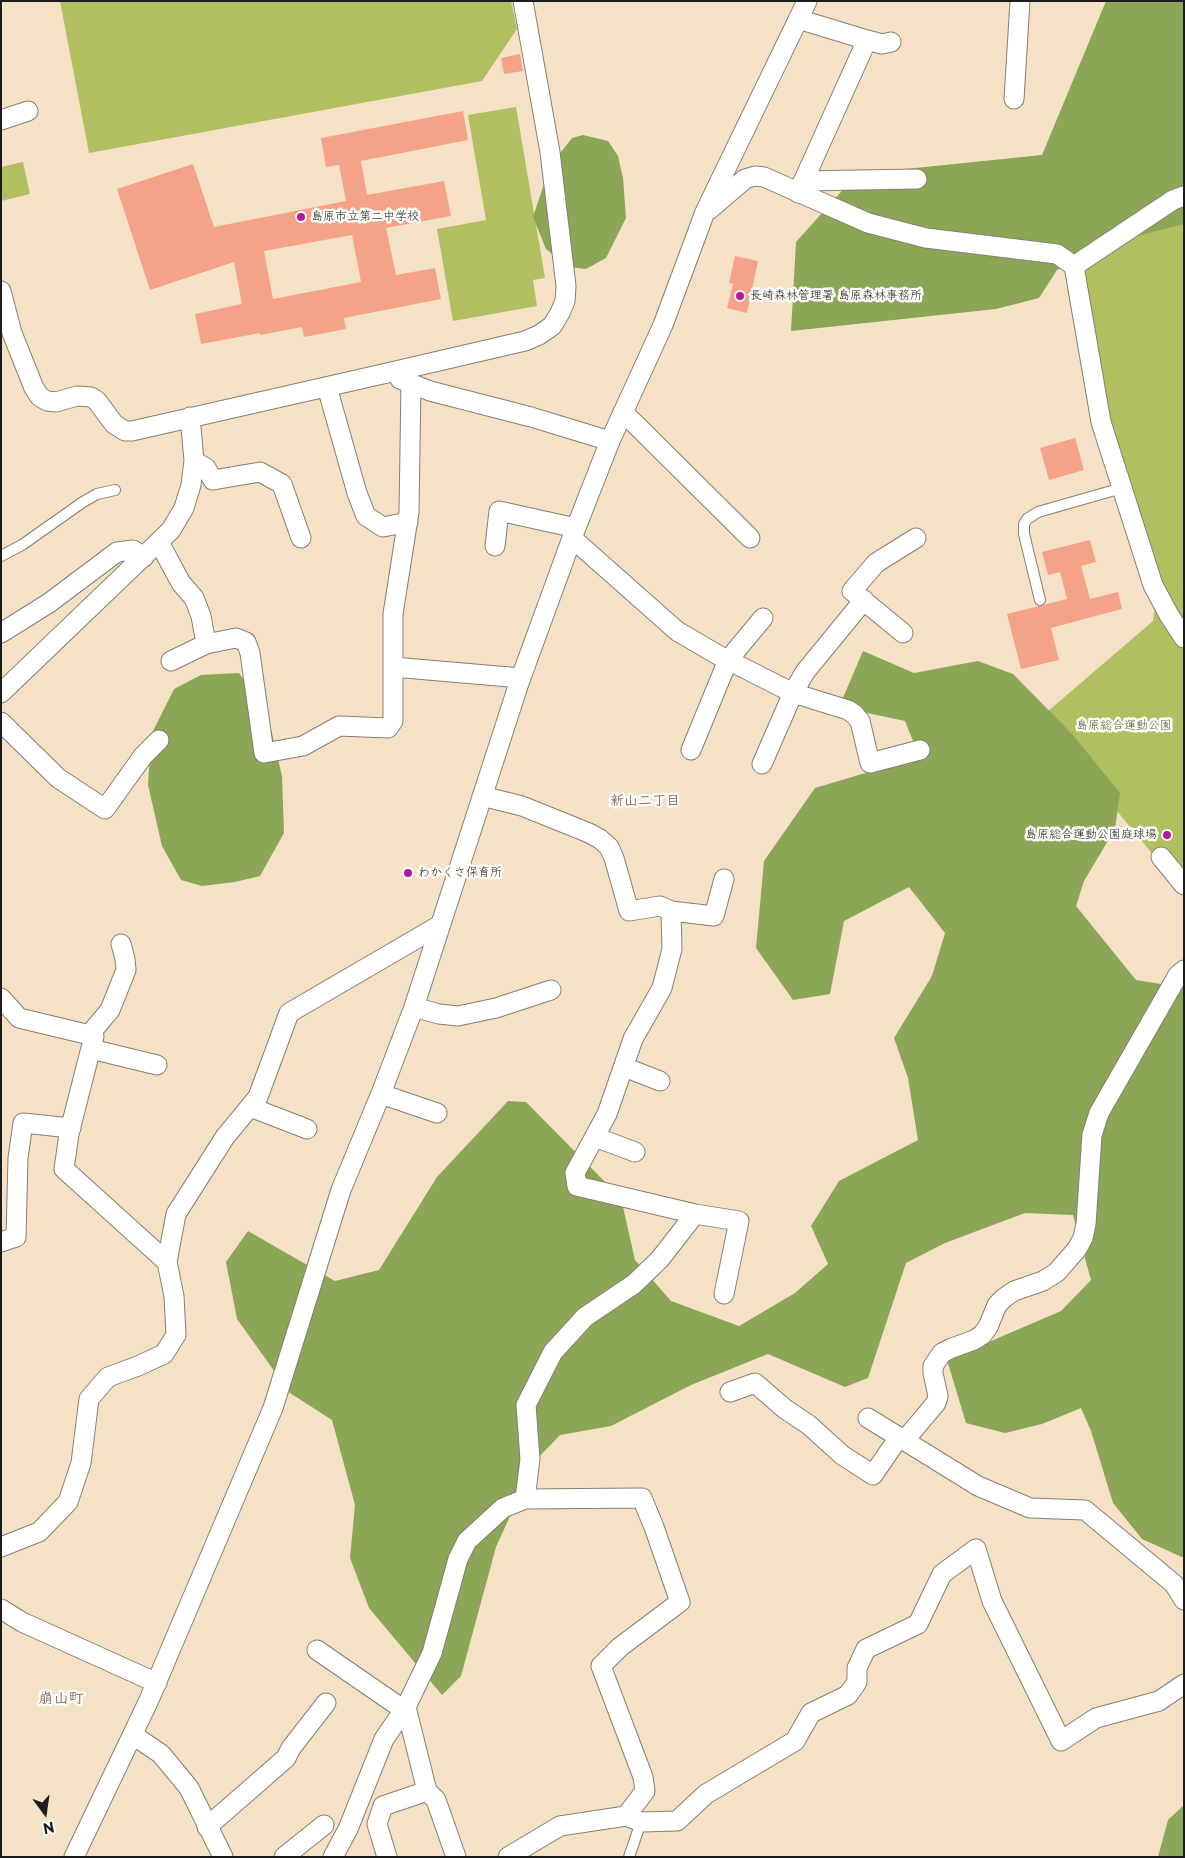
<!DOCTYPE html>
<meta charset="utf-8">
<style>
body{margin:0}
#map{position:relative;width:1185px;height:1858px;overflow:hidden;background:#f4e1c6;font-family:"Playpen Sans",sans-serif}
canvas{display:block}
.frame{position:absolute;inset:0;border:2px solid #1c1c1c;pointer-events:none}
.north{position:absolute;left:20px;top:1788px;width:50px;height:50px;-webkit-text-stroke:4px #fdfcf7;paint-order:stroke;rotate:166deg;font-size:14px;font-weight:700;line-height:20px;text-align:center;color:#1c1c1c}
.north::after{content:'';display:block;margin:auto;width:18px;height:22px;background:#1c1c1c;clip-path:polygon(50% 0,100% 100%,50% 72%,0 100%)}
</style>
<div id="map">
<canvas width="1185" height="1858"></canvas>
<div class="frame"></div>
<div class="north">N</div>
</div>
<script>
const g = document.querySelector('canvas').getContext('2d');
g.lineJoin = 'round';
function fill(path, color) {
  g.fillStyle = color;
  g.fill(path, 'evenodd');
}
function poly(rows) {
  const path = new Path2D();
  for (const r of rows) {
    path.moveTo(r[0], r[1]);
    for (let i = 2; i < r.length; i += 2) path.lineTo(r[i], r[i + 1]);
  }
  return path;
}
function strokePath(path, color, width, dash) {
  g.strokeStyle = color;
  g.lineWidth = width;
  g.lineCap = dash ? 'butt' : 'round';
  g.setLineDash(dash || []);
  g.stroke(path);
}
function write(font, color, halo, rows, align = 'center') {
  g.font = font + ' "Playpen Sans","Klee One",sans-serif';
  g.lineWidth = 5;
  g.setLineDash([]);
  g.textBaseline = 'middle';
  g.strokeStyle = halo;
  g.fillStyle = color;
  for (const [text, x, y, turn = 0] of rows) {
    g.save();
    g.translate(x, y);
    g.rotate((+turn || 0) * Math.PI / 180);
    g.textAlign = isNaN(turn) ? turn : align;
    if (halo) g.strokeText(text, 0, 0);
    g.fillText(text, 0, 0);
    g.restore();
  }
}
fill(poly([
 [60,1,511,1,517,29,482,81,89,153],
 [516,107,545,278,533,280,537,306,453,321,437,229,486,220,468,115],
 [23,162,30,194,1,201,1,167],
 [1184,201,1184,892,1040,718,1153,621,1158,581,1109,414,1084,279,1085,272,1090,264]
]), '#b1bf61');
fill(poly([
 [1106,1,1184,1,1184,224,1110,243,1057,270,1039,298,996,309,791,331,796,242,857,174,1042,155],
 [583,135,608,141,618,156,623,178,626,218,606,258,586,269,568,267,546,249,533,217,550,166,572,138],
 [863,651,914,673,978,661,1013,674,1073,735,1120,793,1115,829,1084,881,1076,906,1136,980,1179,987,1184,986,1184,1558,1142,1539,1113,1503,1091,1431,1081,1408,1042,1424,1005,1433,966,1423,947,1360,1061,1311,1091,1280,1073,1215,1025,1213,945,1243,906,1263,868,1378,845,1387,768,1354,691,1385,611,1426,560,1435,535,1461,496,1547,461,1676,442,1695,369,1608,350,1558,355,1505,332,1420,290,1393,237,1319,226,1262,248,1231,335,1281,379,1270,437,1177,508,1101,526,1102,621,1198,635,1260,671,1301,739,1326,795,1293,828,1264,811,1226,839,1181,918,1140,908,1078,894,1038,932,976,945,933,909,887,844,921,830,994,793,1000,756,948,764,861,815,788,899,763,915,746,905,721,839,707],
 [239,673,267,712,282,776,284,833,260,876,235,882,202,886,181,880,162,846,148,785,151,735,174,689,201,675],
 [1184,1805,1184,1857,1158,1857,1168,1820]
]), '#8ca657');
fill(poly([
 [520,54,523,71,504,74,501,58],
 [463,111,468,140,361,161,367,195,444,181,451,216,386,228,396,275,435,268,441,299,344,318,346,329,304,337,302,327,260,335,260,333,201,344,195,314,242,304,234,262,150,290,117,189,193,164,214,227,346,201,339,165,326,167,321,138],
 [352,235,361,282,273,299,264,251],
 [735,256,758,261,747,313,727,308,733,284,729,283],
 [1075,438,1084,470,1049,480,1040,448],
 [1090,540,1096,562,1081,566,1090,599,1118,592,1122,609,1051,628,1059,660,1021,669,1007,614,1067,599,1060,572,1048,575,1042,552]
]), '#f4a388');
const service = poly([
 [1,556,22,545,83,502,97,494,115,490],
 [1040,600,1024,534,1024,524,1027,519,1038,512,1122,488],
 [629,1857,641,1822]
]);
const minor = poly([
 [798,19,867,40,798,193],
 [867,40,882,44,891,42],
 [1014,99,1020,1],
 [1,120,28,111],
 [803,181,917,179],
 [710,209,745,179,755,176,764,177,868,223,926,238,1057,254,1074,266,1101,422,1153,585,1169,615,1184,638],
 [1074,266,1173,200,1184,196],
 [1,291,12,333,34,388,40,397,47,401,56,402,77,396,91,397,97,401,114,424,125,431,132,431,387,373,525,341,539,335,552,326,560,313,565,301,566,286,550,152,523,1],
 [400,379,430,391,531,417,610,441],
 [327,387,357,493,366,516,383,527,408,522],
 [623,412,750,538],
 [194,461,206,468,213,480,260,472,282,484,301,538],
 [572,538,677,631,718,655,793,693,848,710,854,714,860,721,870,763,920,750],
 [159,542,181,583,194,598,201,616,206,644],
 [495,546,499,511,576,528],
 [1,633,49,603,117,552,133,550,144,557],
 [903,633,852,591,876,563,916,538],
 [171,661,206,644,236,638,246,642,250,653,264,753,303,746,339,726,388,728,393,721,393,614,409,512,411,383],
 [393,667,521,678],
 [1,693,171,530,184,508,191,485,194,461,190,417],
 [1,722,58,778,105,809,143,756,159,740],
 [691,750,728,660,763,618],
 [762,764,793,693,805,672,864,600],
 [482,796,522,806,589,833,600,839,609,847,614,858,629,911,660,906,671,911,714,916,724,879],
 [1161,857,1184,885],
 [671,911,672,949,662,988,633,1039,607,1114,575,1173,577,1186,695,1214,739,1221,724,1294],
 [1,998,19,1018,94,1036,69,1134,64,1169,167,1262],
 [414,1007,439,1014,458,1016,496,1008,551,990],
 [89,1035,110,1010,126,970,125,959,121,944],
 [91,1049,157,1065],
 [624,1067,660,1081],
 [381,1094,437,1113],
 [250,1107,307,1129],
 [595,1137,635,1152],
 [1,1242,16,1237,18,1158,23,1123,71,1128],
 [730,1392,755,1383,785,1409,809,1425,842,1455,873,1475,899,1437],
 [868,1418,978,1486,1030,1508,1085,1510,1174,1584,1184,1600],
 [904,1441,936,1403,938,1396,933,1373,933,1366,942,1353,952,1348,974,1340,982,1335,988,1327,997,1305,1004,1298,1014,1291,1043,1281,1057,1272,1077,1249,1083,1238,1086,1224,1092,1135,1099,1113,1178,975,1184,970],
 [525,1499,642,1498,654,1527,680,1602,620,1647,601,1666,643,1777,645,1791,626,1816],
 [1,1547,39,1532,68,1502,81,1463,89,1399,108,1377,138,1366,164,1354,176,1335,174,1296,167,1262,176,1214,225,1137,258,1097,289,1013,440,925],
 [1,1609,22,1622,157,1683],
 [317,1650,404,1710],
 [406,1707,427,1791,436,1800,456,1857],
 [133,1735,161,1754,189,1788,223,1857],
 [207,1827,286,1758,291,1748,326,1703],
 [74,1857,149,1700,273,1408,341,1190,382,1091,414,1007,519,683,572,538,610,441,663,325,705,212,807,1],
 [284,1857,324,1825],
 [333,1857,348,1829,384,1739,406,1707,432,1653,458,1559,467,1541,503,1508,525,1499,530,1459,526,1405,553,1352,585,1317,634,1284,660,1259,695,1214],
 [387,1857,377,1824,383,1806,427,1791],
 [508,1857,560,1826,626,1816,641,1822,677,1821,706,1794,795,1741,811,1713,848,1695,857,1682,857,1668,866,1649,918,1624,942,1574,976,1549,992,1601,1061,1741,1096,1718,1159,1701,1184,1684]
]);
strokePath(service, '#887e71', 12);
strokePath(minor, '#887e71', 21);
strokePath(service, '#fff', 10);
strokePath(minor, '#fff', 19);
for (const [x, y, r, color] of [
 [301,217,5,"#b5179e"],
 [740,296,5,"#b5179e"],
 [1167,835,5,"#b5179e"],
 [408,873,5,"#b5179e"]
]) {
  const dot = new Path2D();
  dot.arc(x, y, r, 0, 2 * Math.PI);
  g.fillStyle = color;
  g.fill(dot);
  strokePath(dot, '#fdfcf7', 2);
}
write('12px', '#1c1c1c', '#fdfcf7', [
 ["島原市立第二中学校",311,217],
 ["長崎森林管理署 島原森林事務所",750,296],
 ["島原総合運動公園庭球場",1157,835,"right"],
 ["わかくさ保育所",418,873]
], 'left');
write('12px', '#585d38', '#fdfcf7', [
 ["島原総合運動公園",1124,726]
]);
write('14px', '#684b42', '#fdfcf7', [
 ["新山二丁目",645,801]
]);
write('15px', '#684b42', '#fdfcf7', [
 ["崩山町",61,1699]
]);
</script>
